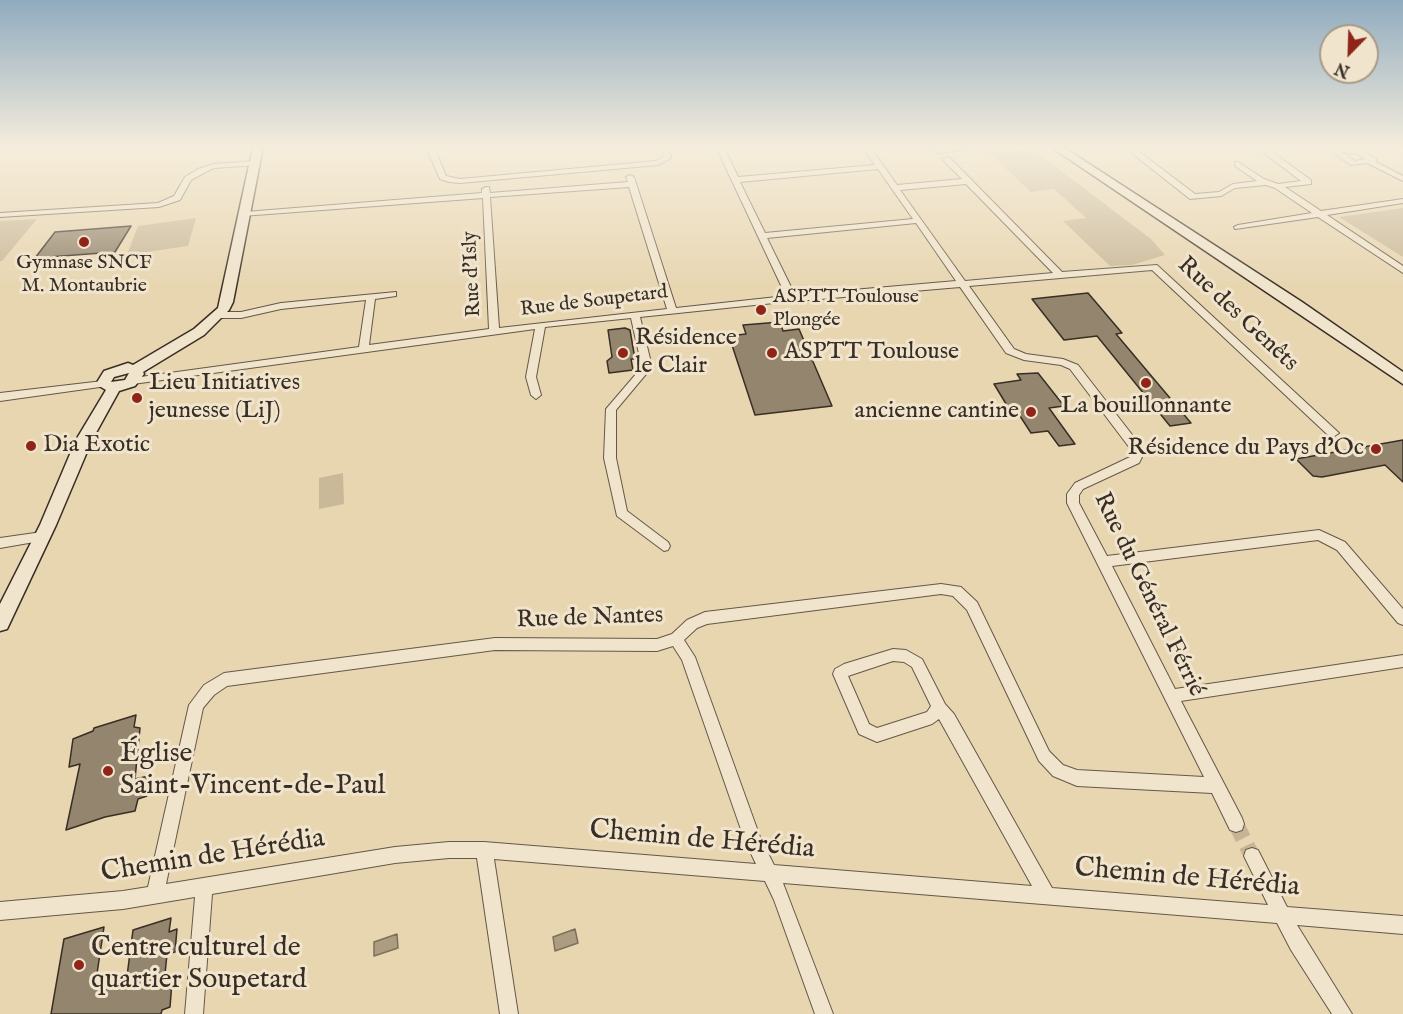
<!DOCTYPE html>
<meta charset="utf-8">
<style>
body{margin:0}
#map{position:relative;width:1403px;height:1014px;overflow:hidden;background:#e8d6b1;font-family:"IM FELL English",serif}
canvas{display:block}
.north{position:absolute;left:1319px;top:24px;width:60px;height:60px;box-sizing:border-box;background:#f0e4cc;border:2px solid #a69b89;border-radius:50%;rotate:203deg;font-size:16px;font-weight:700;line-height:24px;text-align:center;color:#382e25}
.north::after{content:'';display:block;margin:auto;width:21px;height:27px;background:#8f2418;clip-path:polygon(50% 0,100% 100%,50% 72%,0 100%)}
</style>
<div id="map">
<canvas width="1403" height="1014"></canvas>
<div class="north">N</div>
</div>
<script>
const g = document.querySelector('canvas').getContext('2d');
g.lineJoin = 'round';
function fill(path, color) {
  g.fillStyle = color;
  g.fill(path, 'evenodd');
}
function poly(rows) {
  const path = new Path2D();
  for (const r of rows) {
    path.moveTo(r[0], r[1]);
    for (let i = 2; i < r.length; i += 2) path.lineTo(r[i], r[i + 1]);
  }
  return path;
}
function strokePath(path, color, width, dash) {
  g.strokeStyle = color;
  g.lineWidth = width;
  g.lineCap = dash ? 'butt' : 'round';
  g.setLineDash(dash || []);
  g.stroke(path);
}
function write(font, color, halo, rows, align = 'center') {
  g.font = font + ' "IM FELL English",serif';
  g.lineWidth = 6;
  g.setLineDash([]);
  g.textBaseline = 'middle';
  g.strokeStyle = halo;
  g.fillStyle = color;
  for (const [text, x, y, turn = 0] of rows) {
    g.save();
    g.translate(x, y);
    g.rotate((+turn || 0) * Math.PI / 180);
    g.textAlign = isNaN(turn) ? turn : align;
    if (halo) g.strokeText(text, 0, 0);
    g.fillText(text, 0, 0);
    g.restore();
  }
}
fill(poly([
 [1032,149,1151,239,1165,255,1132,265,1110,266,1063,221,1086,218,1054,189,1031,192,989,153],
 [1403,208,1403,257,1339,217],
 [196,218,188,246,127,255,138,226],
 [37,219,2,261,0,261,0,221],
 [343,473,344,504,319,509,319,478]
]), '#cab999');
const water = poly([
 [575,929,578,943,555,951,553,937,575,929],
 [397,934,398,948,374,956,374,942,397,934]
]);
fill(water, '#ac9d81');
strokePath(water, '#7e715c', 1.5);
const building = poly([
 [131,226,115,252,35,258,55,232,131,226],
 [1088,293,1122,333,1116,334,1191,423,1170,426,1097,336,1064,340,1032,299,1088,293],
 [780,322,783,331,799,329,832,406,755,415,729,336,746,334,743,325,780,322],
 [625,328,630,330,635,359,631,359,633,370,609,373,607,361,612,357,608,330,625,328],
 [1038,373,1064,406,1049,408,1075,444,1059,446,1048,431,1031,433,1020,416,1014,417,994,384,1021,380,1017,374,1038,373],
 [1403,440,1403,482,1385,465,1322,477,1313,476,1296,459,1403,440],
 [136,715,134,727,140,728,135,779,149,776,147,796,138,799,135,811,105,817,66,830,80,764,69,767,73,739,93,731,94,728,136,715],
 [171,918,169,932,177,929,175,952,167,954,164,984,172,982,170,1007,162,1010,161,1014,51,1014,64,939,104,927,95,987,127,976,133,930,171,918]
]);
fill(building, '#94856e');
strokePath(building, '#382e25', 1.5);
strokePath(poly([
 [1236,824,1252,856]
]), '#c5b495', 16, [16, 8]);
const street = poly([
 [426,147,434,147,446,176,460,179,656,161,663,157,662,147,670,147,671,158,658,165,460,183,449,182,440,179,426,147],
 [716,147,724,147,738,177,875,165,862,147,870,147,897,185,962,179,942,159,949,157,1062,272,1157,265,1339,433,1333,437,1329,436,1152,270,969,286,1014,349,1026,354,1063,359,1078,365,1140,445,1144,453,1139,463,1083,489,1079,495,1079,503,1107,556,1319,530,1345,542,1403,609,1403,625,1398,623,1337,550,1318,540,1112,566,1175,689,1403,655,1403,667,1181,701,1242,818,1244,824,1242,830,1236,832,1230,830,1212,793,1077,786,1053,776,1039,761,967,610,953,596,941,594,707,624,697,628,684,640,695,657,760,837,774,865,1032,886,939,719,932,724,877,742,859,734,833,674,835,669,844,664,893,649,906,650,922,659,945,704,954,714,1052,888,1268,905,1244,856,1246,850,1252,848,1258,850,1287,907,1403,916,1403,934,1297,925,1352,1014,1332,1014,1291,950,1277,923,783,883,833,1014,815,1014,774,900,765,881,494,859,518,1014,500,1014,477,858,449,858,395,863,212,894,203,1014,185,1014,195,897,123,909,0,920,0,902,123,891,148,887,189,705,204,685,224,673,495,638,657,639,672,634,687,620,705,612,941,584,961,587,977,602,1049,751,1063,765,1077,770,1204,777,1067,503,1067,494,1075,483,1130,457,1132,453,1129,447,1070,369,1061,365,1024,360,1006,353,960,287,774,303,640,317,652,367,616,410,616,458,627,511,668,542,670,546,668,550,664,551,617,516,604,458,606,409,642,367,631,318,545,327,536,377,541,395,536,399,531,395,526,377,535,329,133,384,128,381,133,378,359,347,366,300,281,309,241,318,219,318,214,315,219,312,241,312,281,303,396,292,396,296,375,299,369,345,489,329,483,198,242,216,242,212,245,212,482,193,482,189,486,187,489,187,490,193,628,182,626,177,630,175,634,177,676,308,786,296,716,147],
 [878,169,913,219,765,233,740,182,878,169],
 [966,184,1053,273,965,281,900,190,966,184],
 [629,187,667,309,499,328,490,197,629,187],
 [916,223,956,281,795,295,767,238,916,223],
 [673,646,682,660,745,841,756,864,484,842,449,842,395,847,166,884,203,708,214,695,227,686,495,650,657,651,673,646],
 [893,661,904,662,912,667,931,706,927,712,877,728,869,724,848,676,893,661],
 [923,147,939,149,978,147,974,149,939,153,923,147],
 [1124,147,1133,147,1195,194,1219,192,1233,184,1257,181,1235,166,1235,162,1238,162,1264,179,1278,184,1301,181,1256,147,1265,147,1311,180,1311,184,1285,187,1321,211,1403,199,1403,203,1327,215,1403,266,1403,273,1318,217,1235,229,1234,227,1238,225,1312,213,1275,188,1266,185,1235,188,1221,196,1190,199,1124,147],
 [1318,147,1363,150,1376,159,1376,162,1403,176,1403,181,1367,163,1351,165,1329,150,1318,147],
 [1342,152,1358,154,1365,159,1355,161,1342,152],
 [255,161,259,163,258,165,214,168,204,173,191,180,180,200,159,207,0,217,0,213,158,203,174,196,185,177,198,169,213,164,255,161],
 [103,381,108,384,107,386,0,401,0,393,103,381],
 [42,532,46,534,48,537,46,540,0,548,0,538,42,532]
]);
const secondary = poly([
 [253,147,263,147,233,302,229,310,204,335,143,372,144,374,135,386,119,391,92,440,56,525,7,629,0,631,0,604,40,525,76,440,106,390,96,384,104,371,128,363,133,365,194,329,218,308,253,147],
 [129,373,125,380,111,382,114,377,129,373],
 [1051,147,1063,147,1302,302,1403,372,1403,384,1051,147]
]);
strokePath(street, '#645848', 2);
strokePath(secondary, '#382e25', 3);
fill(street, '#f0e4cc');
fill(secondary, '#f0e4cc');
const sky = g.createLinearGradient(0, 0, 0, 289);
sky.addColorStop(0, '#90abbf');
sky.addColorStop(0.51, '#f5eddc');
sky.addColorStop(1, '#f5eddc00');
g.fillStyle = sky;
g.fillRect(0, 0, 1403, 289);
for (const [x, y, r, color] of [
 [84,242,6,"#8f2418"],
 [761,310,6,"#8f2418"],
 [623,353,6,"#8f2418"],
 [772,353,6,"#8f2418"],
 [1146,383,6,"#8f2418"],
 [137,398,6,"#8f2418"],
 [1031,412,6,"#8f2418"],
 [31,446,6,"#8f2418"],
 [1376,449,6,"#8f2418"],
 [108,771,6,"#8f2418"],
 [79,965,6,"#8f2418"]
]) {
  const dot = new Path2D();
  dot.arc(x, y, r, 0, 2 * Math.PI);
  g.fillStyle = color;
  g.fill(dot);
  strokePath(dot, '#f0e4cc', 2);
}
write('20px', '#382e25', '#f0e4cc', [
 ["Gymnase SNCF",84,264],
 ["M. Montaubrie",84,287],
 ["ASPTT Toulouse",773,298,"left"],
 ["Plongée",773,321,"left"]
]);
write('20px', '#382e25', '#f0e4cc', [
 ["Rue d'Isly",473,274,-93],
 ["Rue de Soupetard",594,302,-7]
]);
write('24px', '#382e25', '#f0e4cc', [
 ["Rue des Genêts",1237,315,43],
 ["Rue du Général Férrié",1148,595,64],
 ["Rue de Nantes",590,619,-2]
]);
write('24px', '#382e25', '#f0e4cc', [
 ["Résidence",635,339],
 ["le Clair",635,367],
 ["ASPTT Toulouse",784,353],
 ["Lieu Initiatives",149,384],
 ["jeunesse (LiJ)",149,412],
 ["La bouillonnante",1146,407,"center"],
 ["ancienne cantine",1019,412,"right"],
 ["Dia Exotic",43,446],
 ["Résidence du Pays d'Oc",1364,449,"right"]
], 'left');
write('28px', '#382e25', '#f0e4cc', [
 ["Église",120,755],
 ["Saint-Vincent-de-Paul",120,787],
 ["Centre culturel de",91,949],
 ["quartier Soupetard",91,981]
], 'left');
write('28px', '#382e25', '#f0e4cc', [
 ["Chemin de Hérédia",702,841,5],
 ["Chemin de Hérédia",213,857,-9],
 ["Chemin de Hérédia",1187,879,5]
]);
</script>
